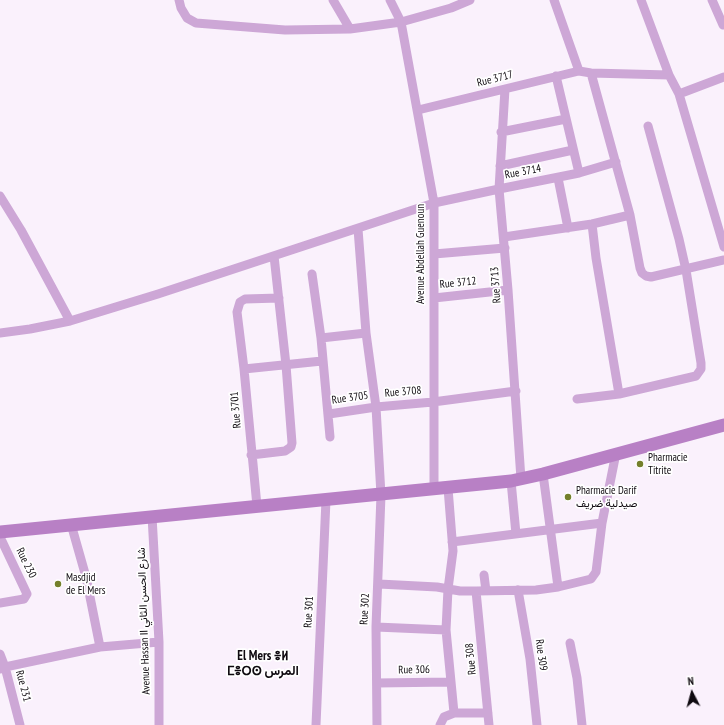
<!DOCTYPE html>
<meta charset="utf-8">
<style>
body{margin:0}
#map{position:relative;width:724px;height:725px;overflow:hidden;background:#faf1fc;font-family:"PT Sans Narrow",sans-serif}
canvas{display:block}
.north{position:absolute;left:672px;top:673px;width:40px;height:40px;-webkit-text-stroke:3px #fff;paint-order:stroke;rotate:354deg;font-size:11px;font-weight:700;line-height:16px;text-align:center;color:#0f0a10}
.north::after{content:'';display:block;margin:auto;width:14px;height:18px;background:#0f0a10;clip-path:polygon(50% 0,100% 100%,50% 72%,0 100%)}
</style>
<div id="map">
<canvas width="724" height="725"></canvas>
<div class="north">N</div>
</div>
<script>
const g = document.querySelector('canvas').getContext('2d');
g.lineJoin = 'round';
function poly(rows) {
  const path = new Path2D();
  for (const r of rows) {
    path.moveTo(r[0], r[1]);
    for (let i = 2; i < r.length; i += 2) path.lineTo(r[i], r[i + 1]);
  }
  return path;
}
function strokePath(path, color, width, dash) {
  g.strokeStyle = color;
  g.lineWidth = width;
  g.lineCap = dash ? 'butt' : 'round';
  g.setLineDash(dash || []);
  g.stroke(path);
}
function write(font, color, halo, rows, align = 'center') {
  g.font = font + ' "PT Sans Narrow",Vazirmatn,"Noto Sans Tifinagh",sans-serif';
  g.lineWidth = 3.5;
  g.setLineDash([]);
  g.textBaseline = 'middle';
  g.strokeStyle = halo;
  g.fillStyle = color;
  for (const [text, x, y, turn = 0] of rows) {
    g.save();
    g.translate(x, y);
    g.rotate((+turn || 0) * Math.PI / 180);
    g.textAlign = isNaN(turn) ? turn : align;
    if (halo) g.strokeText(text, 0, 0);
    g.fillText(text, 0, 0);
    g.restore();
  }
}
strokePath(poly([
 [179,0,181,8,187,18,196,23,285,30,350,29,401,22,451,8,470,0],
 [333,0,350,29],
 [390,0,401,22,434,203,434,490],
 [554,0,579,71],
 [641,0,669,75,679,94,724,77],
 [712,0,723,25],
 [591,73,630,215,640,268,642,273,646,276,651,277,724,260],
 [556,76,579,173],
 [505,89,499,189,508,290,521,479],
 [679,94,724,247],
 [418,110,579,71,591,73,669,75],
 [501,132,566,119],
 [500,166,573,150],
 [558,178,568,228],
 [0,196,21,230,70,321,158,294,434,203,499,189,579,173,616,162],
 [592,224,596,258,619,394],
 [358,229,366,333,376,407,381,495,376,627,377,725],
 [504,237,592,224,630,215],
 [434,254,505,248],
 [312,274,321,338,330,437],
 [434,298,508,290],
 [0,333,30,329,70,321],
 [321,338,366,333],
 [244,369,322,361],
 [577,399,619,394,696,376,701,369,701,363,686,270,679,239,648,126],
 [329,414,376,407,433,402,516,391],
 [251,455,285,451,291,447,292,443,286,365,274,256],
 [543,474,558,587],
 [511,481,516,534],
 [257,506,244,369,237,312,240,302,245,299,279,298],
 [152,516,159,642,159,725],
 [71,524,86,577,100,647],
 [0,537,27,594,24,599,0,603],
 [452,542,602,523],
 [484,575,486,591],
 [379,584,437,587,460,591,476,591,536,590,558,587,591,579,596,572,602,523,616,453],
 [518,590,530,659,537,725],
 [476,591,489,725],
 [376,627,446,630],
 [570,643,577,678,582,725],
 [0,654,5,667,20,725],
 [0,669,5,667,100,647,159,642],
 [377,683,451,682],
 [454,713,488,713],
 [316,725,326,500],
 [440,725,444,717,454,713,446,630,448,589,453,551,448,488]
]), '#cda7d6', 9);
strokePath(poly([
 [0,532,511,481,543,474,724,425]
]), '#b880c5', 13);
for (const [x, y, r, color] of [
 [640,464,4,"#747f2b"],
 [568,497,4,"#747f2b"],
 [58,584,4,"#747f2b"]
]) {
  const dot = new Path2D();
  dot.arc(x, y, r, 0, 2 * Math.PI);
  g.fillStyle = color;
  g.fill(dot);
  strokePath(dot, '#fff', 1.5);
}
write('11px', '#0f0a10', '#fff', [
 ["Rue 3717",495,79,-14],
 ["Rue 3714",523,172,-11],
 ["Avenue Abdellah Guenoun",421,254,-90],
 ["Rue 3712",458,283,-6],
 ["Rue 3713",496,285,-94],
 ["Rue 3708",403,392,-5],
 ["Rue 3705",350,398,-8],
 ["Rue 3701",236,410,-95],
 ["Rue 230",26,563,64],
 ["Rue 302",365,609,-87],
 ["Rue 301",309,612,-87],
 ["Avenue Hassan II شارع الحسن الثاني",144,621,-92],
 ["Rue 309",541,655,82],
 ["Rue 308",471,659,-96],
 ["Rue 306",414,670,-1],
 ["Rue 231",23,686,75]
]);
write('11px', '#0f0a10', '#fff', [
 ["Pharmacie",648,458],
 ["Titrite",648,471],
 ["Pharmacie Darif",576,491],
 ["صيدلية ضريف",576,504],
 ["Masdjid",66,578],
 ["de El Mers",66,591]
], 'left');
write('bold 13px', '#0f0a10', '#fff', [
 ["El Mers ⴻⵍ",263,656],
 ["ⵎⴻⵔⵙ المرس",263,671]
]);
</script>
